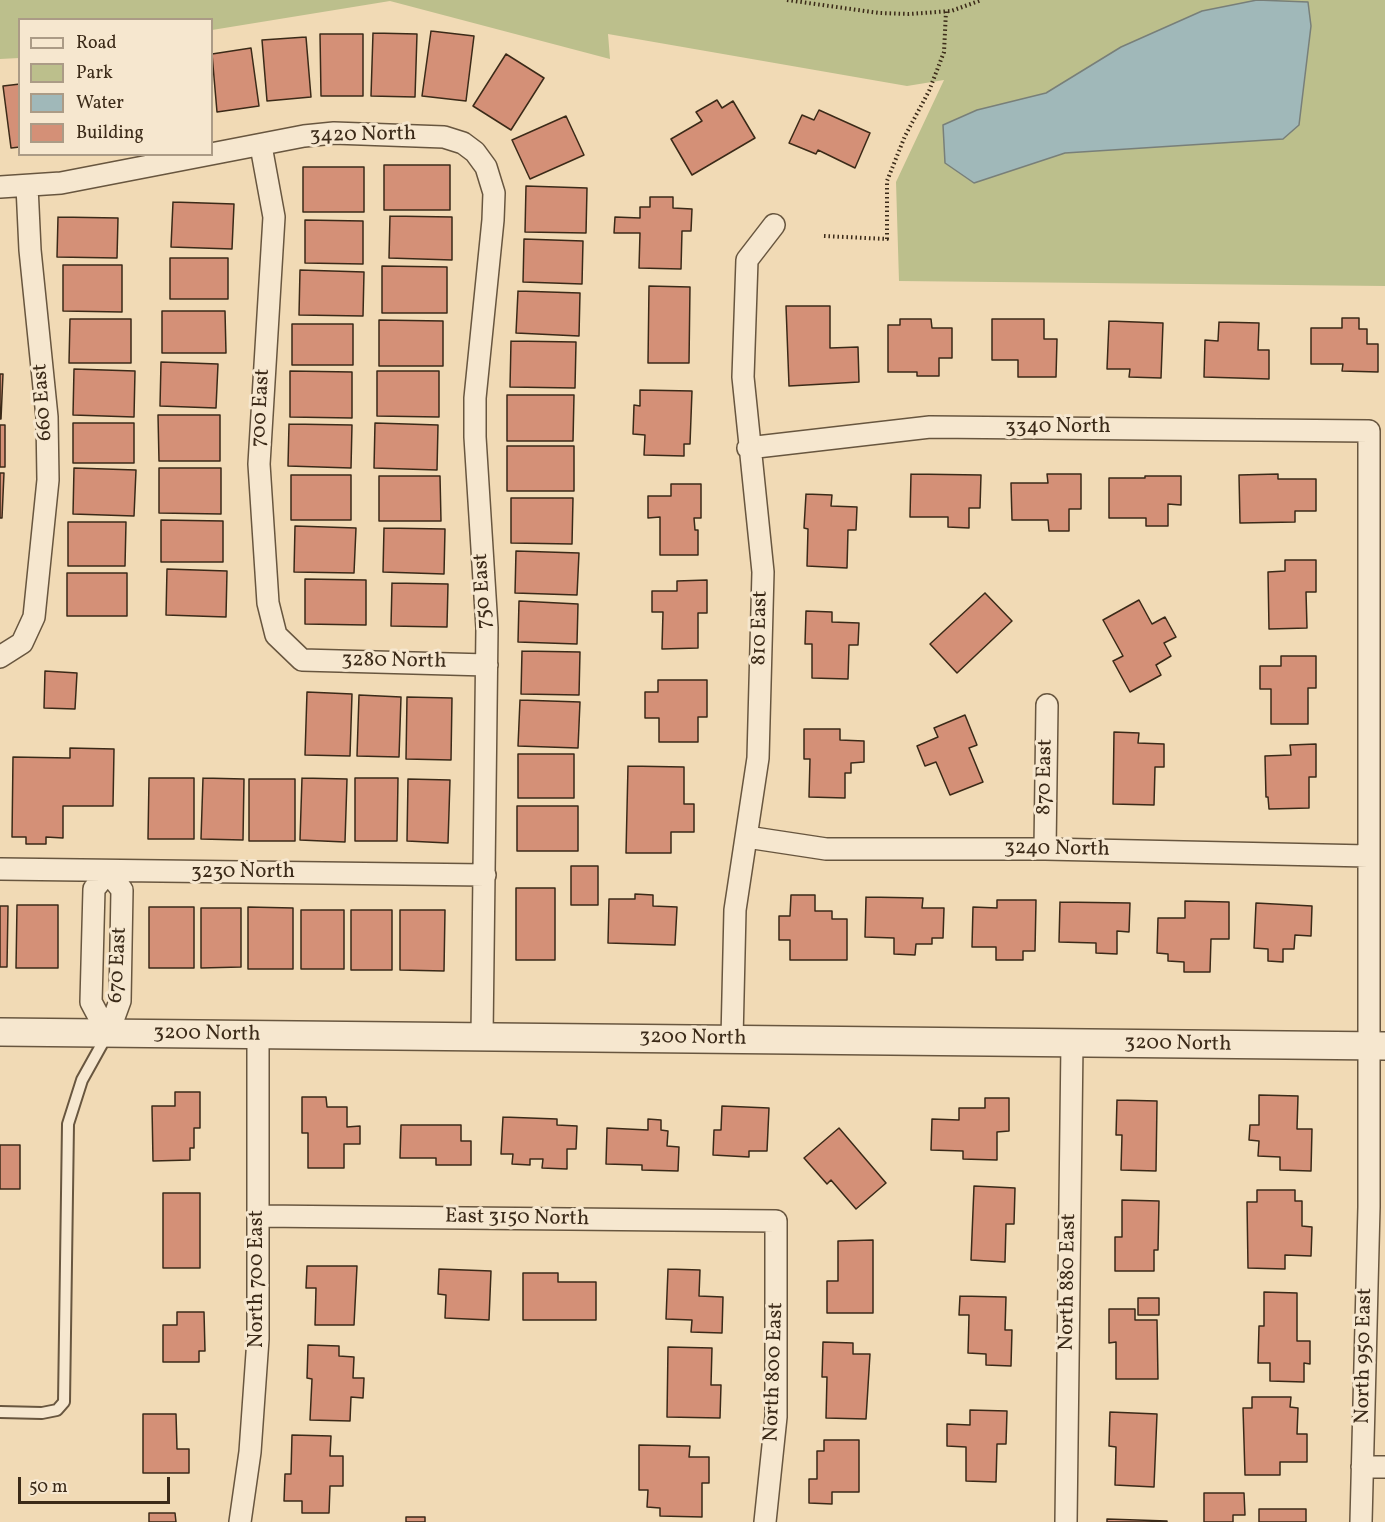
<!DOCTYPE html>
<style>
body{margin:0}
#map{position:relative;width:1385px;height:1522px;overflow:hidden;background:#f1dab5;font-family:Vollkorn,serif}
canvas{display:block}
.legend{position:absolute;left:18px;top:18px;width:195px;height:138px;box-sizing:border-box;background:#f6e7cf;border:2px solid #ab9b86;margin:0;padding:8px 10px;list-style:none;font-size:18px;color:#3b2a18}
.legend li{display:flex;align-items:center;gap:12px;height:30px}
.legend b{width:30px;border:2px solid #ab9b86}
.scale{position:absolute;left:18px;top:1477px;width:152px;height:27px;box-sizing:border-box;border:3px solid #3b2a18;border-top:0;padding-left:8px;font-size:18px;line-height:21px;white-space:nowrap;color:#3b2a18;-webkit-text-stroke:4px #f6e7cf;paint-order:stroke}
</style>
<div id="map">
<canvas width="1385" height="1522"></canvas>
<ul class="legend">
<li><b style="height:8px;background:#f6e7cf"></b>Road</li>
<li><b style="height:16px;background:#bcbf8c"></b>Park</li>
<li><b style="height:16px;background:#a0b8b9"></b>Water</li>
<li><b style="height:16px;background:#d49077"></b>Building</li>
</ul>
<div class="scale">50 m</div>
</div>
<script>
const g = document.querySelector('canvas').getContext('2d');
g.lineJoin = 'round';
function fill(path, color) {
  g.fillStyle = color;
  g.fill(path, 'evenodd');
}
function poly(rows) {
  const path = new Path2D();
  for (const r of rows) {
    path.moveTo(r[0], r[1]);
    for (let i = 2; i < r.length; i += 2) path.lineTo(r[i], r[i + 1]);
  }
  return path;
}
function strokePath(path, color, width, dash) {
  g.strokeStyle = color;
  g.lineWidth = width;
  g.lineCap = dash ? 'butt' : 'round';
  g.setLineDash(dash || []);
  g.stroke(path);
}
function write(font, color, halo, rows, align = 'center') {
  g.font = font + ' Vollkorn,serif';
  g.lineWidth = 6;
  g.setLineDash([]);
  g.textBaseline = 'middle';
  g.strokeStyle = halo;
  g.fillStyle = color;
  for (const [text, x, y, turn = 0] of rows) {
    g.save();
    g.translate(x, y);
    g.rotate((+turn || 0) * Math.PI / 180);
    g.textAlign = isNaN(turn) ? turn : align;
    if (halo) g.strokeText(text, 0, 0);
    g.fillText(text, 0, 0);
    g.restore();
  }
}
fill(poly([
 [0,0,1385,0,1385,286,899,281,896,182,944,80,907,86,608,34,610,59,390,1,212,30,212,20,20,20,19,58,0,59]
]), '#bcbf8c');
const water = poly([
 [1257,0,1308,2,1311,26,1299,125,1283,139,1065,153,974,183,945,163,943,125,977,110,1046,93,1121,47,1202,11,1257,0]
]);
fill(water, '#a0b8b9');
strokePath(water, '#787f79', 1.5);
const building = poly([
 [431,31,474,36,466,101,422,96,431,31],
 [373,33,417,34,415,97,371,96,373,33],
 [320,34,363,34,363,96,321,96,320,34],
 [306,37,311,97,267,101,262,40,306,37],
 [251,48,259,106,217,112,212,54,251,48],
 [506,54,544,78,511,130,473,106,506,54],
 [20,84,20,147,11,148,3,86,20,84],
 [717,100,722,108,733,101,755,138,692,175,671,139,702,121,696,112,717,100],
 [819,110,870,133,855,168,818,150,816,154,789,143,802,115,814,120,819,110],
 [566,116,584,155,530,179,512,140,566,116],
 [384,165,450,165,450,210,384,210,384,165],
 [303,167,364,167,364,212,303,212,303,167],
 [526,186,587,188,586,233,525,232,526,186],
 [650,197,673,197,673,208,692,209,691,231,682,231,681,269,639,268,640,233,614,233,615,217,640,218,640,207,650,207,650,197],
 [173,202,234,204,232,249,171,247,173,202],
 [390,216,452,217,452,260,389,258,390,216],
 [58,217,118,218,117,258,57,257,58,217],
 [305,220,363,221,363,264,305,263,305,220],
 [524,239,583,241,582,284,523,282,524,239],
 [170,258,228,258,228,299,170,299,170,258],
 [63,265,122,265,122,312,63,311,63,265],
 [382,266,447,267,447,313,382,313,382,266],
 [300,270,364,272,363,316,299,315,300,270],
 [649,286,690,287,689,363,648,363,649,286],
 [518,291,580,293,579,336,516,333,518,291],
 [786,306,830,306,830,348,858,347,859,382,789,386,786,306],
 [162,311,225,311,226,353,162,353,162,311],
 [1342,318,1359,318,1359,329,1367,329,1367,344,1378,344,1378,372,1342,371,1343,364,1311,364,1311,328,1342,328,1342,318],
 [70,319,131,319,131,363,69,363,70,319],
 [900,319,931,319,932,328,952,328,952,358,939,358,939,376,917,376,917,372,888,372,888,325,900,325,900,319],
 [992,319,1044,319,1044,339,1057,339,1056,377,1018,377,1018,360,992,360,992,319],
 [379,320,443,321,443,366,379,366,379,320],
 [1109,321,1163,323,1161,378,1129,377,1130,369,1107,369,1109,321],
 [1219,322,1259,323,1258,350,1269,350,1269,379,1204,377,1205,340,1218,341,1219,322],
 [292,324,353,324,353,365,292,365,292,324],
 [511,341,576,342,575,388,510,387,511,341],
 [161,362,218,364,216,408,160,406,161,362],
 [74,369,135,371,134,417,73,415,74,369],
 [290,371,352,372,352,418,290,417,290,371],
 [377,371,439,371,439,417,377,416,377,371],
 [0,374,3,374,1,419,0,419,0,374],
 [640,390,692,391,690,444,684,444,684,456,644,455,645,435,633,434,634,405,640,406,640,390],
 [507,395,574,395,573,441,507,441,507,395],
 [158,415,220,415,220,461,159,461,158,415],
 [73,423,134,423,134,463,73,463,73,423],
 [375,423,438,425,437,470,374,468,375,423],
 [289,424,352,425,351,468,288,466,289,424],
 [0,425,5,425,5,467,0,467,0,425],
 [507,446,574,446,574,491,507,491,507,446],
 [74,468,136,470,134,516,73,514,74,468],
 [159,468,221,468,221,514,159,513,159,468],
 [0,473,4,473,2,518,0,518,0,473],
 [911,474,981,475,980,508,969,508,969,528,948,527,948,517,910,517,911,474],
 [1047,474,1081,474,1081,509,1069,509,1069,531,1049,531,1048,520,1012,520,1011,483,1048,483,1047,474],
 [1278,474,1278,479,1316,479,1316,511,1295,511,1295,522,1240,523,1239,475,1278,474],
 [291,475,351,475,351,520,291,520,291,475],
 [379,476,440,476,441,521,379,521,379,476],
 [1145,476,1181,476,1181,505,1168,504,1168,526,1146,526,1146,518,1109,518,1109,478,1145,478,1145,476],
 [671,484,701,484,701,518,694,518,695,530,698,530,698,555,660,555,660,517,648,518,648,496,671,496,671,484],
 [806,494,832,495,831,506,857,507,856,530,848,530,847,568,807,566,808,529,804,528,806,494],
 [511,498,573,498,572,544,511,543,511,498],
 [161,520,223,521,223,562,161,562,161,520],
 [68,522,126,522,125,566,68,566,68,522],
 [295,526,356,528,354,573,294,572,295,526],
 [384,528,445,529,444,574,383,572,384,528],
 [516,551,579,553,577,595,515,593,516,551],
 [1285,560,1316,560,1316,592,1306,592,1307,628,1269,629,1268,572,1285,571,1285,560],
 [167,569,227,571,226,617,166,615,167,569],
 [67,573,127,573,127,616,67,616,67,573],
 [305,579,366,580,366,625,305,624,305,579],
 [707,580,707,613,698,613,698,648,662,649,663,612,652,612,652,591,677,591,677,581,707,580],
 [392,583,448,584,447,627,391,626,392,583],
 [985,593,1012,621,957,673,930,644,985,593],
 [1139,600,1152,624,1165,617,1176,637,1164,643,1171,656,1156,665,1161,675,1130,692,1113,661,1123,656,1103,620,1139,600],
 [519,601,578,604,577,644,518,642,519,601],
 [806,611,832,612,832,622,859,623,858,645,849,645,848,679,812,678,812,644,805,644,806,611],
 [522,651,580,652,579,695,521,694,522,651],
 [1281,656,1316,656,1316,688,1308,688,1308,724,1271,724,1271,689,1260,689,1260,666,1281,666,1281,656],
 [45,671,77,673,75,709,44,708,45,671],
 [658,680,707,680,707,717,698,717,698,742,659,742,659,718,645,718,645,692,658,692,658,680],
 [307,692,352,694,350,756,305,755,307,692],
 [359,695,401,697,399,757,357,756,359,695],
 [407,697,452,698,451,760,406,759,407,697],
 [520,700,580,702,578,748,518,746,520,700],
 [965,715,977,745,969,748,983,782,950,795,936,762,925,766,917,746,938,737,934,728,965,715],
 [804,729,840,729,840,740,864,741,864,762,851,763,851,773,845,773,845,798,809,797,810,759,804,759,804,729],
 [1114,732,1139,733,1138,743,1164,744,1164,767,1155,767,1154,805,1113,804,1114,732],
 [1316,744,1316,777,1309,777,1309,808,1269,809,1268,797,1266,797,1265,756,1291,755,1290,745,1316,744],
 [70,748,114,749,113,806,63,806,63,838,46,837,46,844,26,844,26,837,12,837,13,757,70,758,70,748],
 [518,754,574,754,574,798,518,798,518,754],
 [628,766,684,767,684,804,694,804,694,832,671,832,671,853,626,853,628,766],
 [149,778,194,778,194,839,148,839,149,778],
 [203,778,244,779,243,840,201,839,203,778],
 [302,778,347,779,345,842,300,840,302,778],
 [355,778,398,778,397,841,355,841,355,778],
 [249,779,295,779,295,841,249,841,249,779],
 [408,779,450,780,448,843,407,841,408,779],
 [517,806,578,806,578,851,517,851,517,806],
 [571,866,598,866,598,905,571,905,571,866],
 [516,888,555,888,555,960,516,960,516,888],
 [635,894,653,895,653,906,677,907,675,945,608,943,609,899,635,899,635,894],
 [791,895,815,895,815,911,832,911,832,919,847,919,847,960,790,960,790,940,779,940,779,916,790,916,791,895],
 [866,897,923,898,922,908,944,908,943,938,932,938,932,944,916,944,915,955,894,954,894,938,865,937,866,897],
 [997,900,1036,900,1035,951,1023,951,1023,960,996,960,996,947,972,947,973,907,997,908,997,900],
 [1185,901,1229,902,1229,939,1211,939,1210,972,1184,972,1184,962,1168,961,1168,954,1157,953,1158,918,1185,918,1185,901],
 [1060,902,1130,903,1129,932,1117,931,1117,954,1096,953,1096,943,1059,942,1060,902],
 [1256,903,1312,906,1311,936,1295,935,1294,949,1283,949,1283,962,1268,961,1268,949,1254,948,1256,903],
 [17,905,58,905,58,968,16,968,17,905],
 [0,906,8,906,7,967,0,967,0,906],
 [149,907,194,907,194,968,149,968,149,907],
 [248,907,293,908,293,969,248,969,248,907],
 [201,908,241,908,241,967,201,968,201,908],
 [301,910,344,910,344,969,301,969,301,910],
 [351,910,392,910,392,970,351,970,351,910],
 [400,910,445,910,444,971,400,970,400,910],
 [175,1092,200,1092,200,1128,194,1128,194,1148,190,1148,190,1160,153,1161,152,1106,175,1106,175,1092],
 [1259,1095,1298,1096,1297,1129,1312,1129,1311,1171,1280,1170,1280,1157,1258,1156,1259,1141,1249,1140,1250,1125,1259,1125,1259,1095],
 [302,1097,326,1097,327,1107,347,1107,347,1127,360,1126,360,1144,344,1144,344,1168,308,1168,308,1133,302,1133,302,1097],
 [985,1098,1009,1098,1009,1131,997,1132,997,1160,963,1159,963,1151,931,1150,932,1119,959,1120,959,1108,985,1108,985,1098],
 [1117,1100,1157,1101,1156,1171,1121,1170,1122,1135,1116,1135,1117,1100],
 [722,1106,769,1108,767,1151,749,1151,749,1157,713,1155,714,1130,721,1130,722,1106],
 [503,1117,557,1119,557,1125,577,1126,576,1149,567,1149,567,1169,542,1168,543,1159,530,1159,530,1165,512,1164,513,1154,501,1154,503,1117],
 [648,1119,661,1120,661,1130,668,1131,667,1146,679,1147,678,1171,642,1170,642,1165,606,1164,607,1128,648,1130,648,1119],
 [401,1125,461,1125,461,1141,471,1141,471,1165,436,1165,436,1158,400,1158,401,1125],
 [839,1128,886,1183,856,1209,831,1180,827,1184,804,1158,839,1128],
 [0,1145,20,1145,20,1189,0,1189,0,1145],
 [974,1186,1015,1188,1014,1224,1006,1224,1005,1262,971,1260,974,1186],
 [1257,1190,1295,1190,1295,1201,1302,1201,1302,1226,1312,1227,1311,1256,1285,1255,1285,1269,1248,1268,1247,1202,1257,1202,1257,1190],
 [163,1193,200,1193,200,1268,163,1268,163,1193],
 [1122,1200,1159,1201,1158,1250,1154,1250,1154,1271,1115,1271,1115,1237,1122,1237,1122,1200],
 [873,1240,873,1313,827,1313,827,1281,838,1281,838,1241,873,1240],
 [307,1266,357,1266,354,1325,315,1325,316,1288,306,1288,307,1266],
 [439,1269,491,1271,489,1320,445,1318,446,1295,438,1294,439,1269],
 [668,1269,700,1270,699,1296,723,1297,722,1333,691,1332,692,1320,666,1319,668,1269],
 [523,1273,558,1273,558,1282,596,1282,596,1320,523,1320,523,1273],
 [1264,1292,1297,1293,1297,1341,1310,1341,1310,1364,1304,1363,1304,1382,1270,1381,1270,1363,1258,1363,1259,1326,1264,1326,1264,1292],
 [960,1296,1006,1297,1005,1330,1012,1330,1011,1366,986,1365,986,1354,968,1353,969,1315,959,1315,960,1296],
 [1138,1298,1159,1298,1159,1315,1138,1315,1138,1298],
 [1109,1309,1135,1309,1135,1320,1157,1320,1158,1379,1116,1379,1116,1342,1109,1343,1109,1309],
 [177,1312,204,1312,205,1351,199,1351,199,1362,163,1362,163,1325,177,1325,177,1312],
 [823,1342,853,1343,853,1354,870,1354,866,1419,826,1418,827,1377,822,1377,823,1342],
 [308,1345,339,1346,339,1356,354,1357,353,1378,364,1378,363,1398,351,1397,350,1421,310,1420,312,1379,307,1378,308,1345],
 [668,1347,712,1348,711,1385,721,1385,720,1418,667,1417,668,1347],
 [1252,1397,1291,1397,1290,1407,1298,1408,1297,1434,1307,1434,1307,1462,1280,1462,1280,1475,1245,1475,1243,1408,1252,1408,1252,1397],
 [970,1410,1007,1411,1006,1444,997,1444,996,1482,966,1481,966,1447,947,1446,947,1424,970,1425,970,1410],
 [1110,1412,1157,1414,1154,1487,1115,1485,1116,1447,1109,1446,1110,1412],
 [143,1414,176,1414,177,1449,189,1449,189,1473,143,1473,143,1414],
 [292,1435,331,1436,330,1456,343,1456,343,1486,330,1486,329,1513,302,1513,302,1501,284,1501,285,1474,291,1474,292,1435],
 [824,1440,859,1440,859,1492,832,1492,832,1504,809,1503,809,1479,817,1479,817,1451,824,1451,824,1440],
 [639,1445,690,1446,689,1457,709,1457,709,1483,702,1483,702,1517,660,1516,660,1508,647,1507,648,1490,639,1490,639,1445],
 [1204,1493,1244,1493,1245,1515,1233,1515,1233,1522,1204,1522,1204,1493],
 [1259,1509,1306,1509,1306,1522,1259,1522,1259,1509],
 [149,1513,175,1513,176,1522,149,1522,149,1513],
 [406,1517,425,1517,425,1522,406,1522,406,1517],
 [1107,1519,1167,1521,1167,1522,1107,1522,1107,1519]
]);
fill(building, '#d49077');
strokePath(building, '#3b2a18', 1.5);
const service = poly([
 [0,1412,42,1413,57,1410,64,1402,68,1124,82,1080,107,1035]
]);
const minor = poly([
 [261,146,274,217,259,464,268,603,276,635,302,660,487,665],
 [0,187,61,183,304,136,334,133,444,137,463,143,475,152,486,167,494,193,493,220,475,398,475,437,487,628,482,1036],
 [748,448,930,427,1369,431,1369,1207,1361,1522],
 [0,657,22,643,34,617,48,480,47,417,30,250,27,186],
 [747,837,826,849,1045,849,1368,856],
 [1045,849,1047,705],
 [0,869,485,875],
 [108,872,122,890,120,1001,108,1034,91,1002,94,889,108,872],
 [732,1039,735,910,758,758,763,572,743,377,747,260,774,225],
 [258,1216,776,1221,776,1417,765,1522],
 [1362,1467,1385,1467],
 [240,1522,250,1452,258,1339,258,1036],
 [1066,1522,1072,1043]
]);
const tertiary = poly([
 [0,1032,1385,1046]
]);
strokePath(service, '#68563f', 14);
strokePath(minor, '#68563f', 24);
strokePath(tertiary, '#68563f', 30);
strokePath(poly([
 [787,0,879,13,909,14,951,11,982,0],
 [824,236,887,239,887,181,905,136,929,91,944,52,946,11]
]), '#3b2a18', 4, [1.5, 3]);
strokePath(service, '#f6e7cf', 10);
strokePath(minor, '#f6e7cf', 21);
strokePath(tertiary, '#f6e7cf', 27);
write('21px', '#3b2a18', '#f6e7cf', [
 ["3420 North",363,136,-1],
 ["660 East",44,402,-94],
 ["700 East",262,408,-87],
 ["3340 North",1058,428],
 ["750 East",484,591,-93],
 ["810 East",761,628,-89],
 ["3280 North",394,662,1],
 ["870 East",1046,777,-89],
 ["3240 North",1057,850,1],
 ["3230 North",243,873],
 ["670 East",119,965,-87],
 ["3200 North",207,1035,1],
 ["3200 North",693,1039,1],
 ["3200 North",1178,1045,1],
 ["East 3150 North",517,1219,1],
 ["North 700 East",258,1279,-90],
 ["North 880 East",1069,1282,-89],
 ["North 950 East",1365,1356,-89],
 ["North 800 East",775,1372,-88]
]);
</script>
